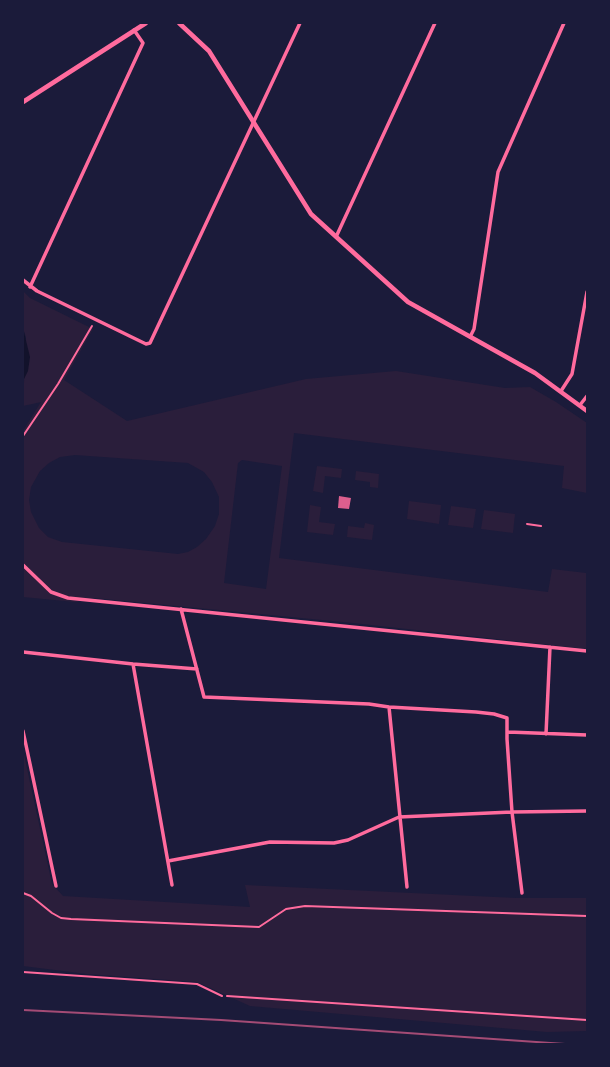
<!DOCTYPE html>
<style>
body{margin:0}
#map{position:relative;width:610px;height:1067px;overflow:hidden;background:#1b1b3a;font-family:"Nunito Sans",sans-serif}
canvas{display:block}
.frame{position:absolute;inset:0;border:24px solid #1b1b3a;pointer-events:none}
</style>
<div id="map">
<canvas width="610" height="1067"></canvas>
<div class="frame"></div>
</div>
<script>
const g = document.querySelector('canvas').getContext('2d');
g.lineJoin = 'round';
function fill(path, color) {
  g.fillStyle = color;
  g.fill(path, 'evenodd');
}
function poly(rows) {
  const path = new Path2D();
  for (const r of rows) {
    path.moveTo(r[0], r[1]);
    for (let i = 2; i < r.length; i += 2) path.lineTo(r[i], r[i + 1]);
  }
  return path;
}
function strokePath(path, color, width, dash) {
  g.strokeStyle = color;
  g.lineWidth = width;
  g.lineCap = dash ? 'butt' : 'round';
  g.setLineDash(dash || []);
  g.stroke(path);
}
fill(poly([
 [23,291,30,298,93,329,64,380,127,421,306,379,396,371,505,388,530,387,556,402,587,423,587,493,562,488,564,466,294,433,279,558,548,592,552,569,586,573,587,568,587,649,353,623,94,598,75,602,23,597,23,431,41,402,23,406,26,337,23,328],
 [75,455,188,463,204,472,212,482,219,497,219,514,215,526,206,539,197,547,188,552,178,554,62,542,48,537,39,528,31,512,29,500,31,487,40,471,49,463,60,457],
 [242,460,282,466,266,589,224,583,238,463],
 [317,466,342,469,341,478,325,476,323,493,313,491],
 [356,471,379,474,378,488,370,487,370,482,355,480],
 [409,501,441,505,439,524,407,519],
 [310,505,321,507,319,522,335,524,333,535,307,532],
 [451,506,476,509,473,528,448,525],
 [484,510,515,514,513,533,481,529],
 [365,523,374,525,372,540,347,537,348,526,364,528],
 [23,750,52,884,63,896,250,907,245,885,516,898,587,898,587,1031,547,1032,250,1006,197,982,87,974,23,966]
]), '#2a1e3b');
fill(poly([
 [23,328,30,357,28,371,23,381]
]), '#12122b');
fill(poly([
 [339,496,351,498,349,509,338,508]
]), '#dd5f8e');
strokePath(poly([
 [23,436,58,384,92,326],
 [527,524,541,526],
 [23,893,31,896,52,913,61,918,71,919,259,927,286,909,305,906,587,916],
 [227,996,587,1020]
]), '#ff6b9d', 2);
strokePath(poly([
 [23,972,197,984,222,996]
]), '#ff6b9d', 2);
strokePath(poly([
 [336,237,435,23],
 [23,280,37,291,146,344,150,343,300,23],
 [30,287,143,43,134,30],
 [470,337,474,329,498,172,564,23],
 [561,391,572,374,587,292],
 [580,405,587,396],
 [23,565,51,592,68,598,587,651],
 [181,609,204,697,369,704,389,707,476,712,494,714,507,718,507,739,512,812,522,893],
 [23,652,133,664,197,669],
 [133,664,172,885],
 [389,707,407,887],
 [23,731,56,886],
 [508,732,587,735],
 [546,734,550,647],
 [168,861,270,842,334,843,348,840,399,817,512,812,587,811]
]), '#ff6b9d', 3.5);
strokePath(poly([
 [23,102,146,23]
]), '#ff6b9d', 4.5);
strokePath(poly([
 [179,23,209,51,311,214,408,302,535,373,587,411]
]), '#ff6b9d', 4.5);
strokePath(poly([
 [23,1010,221,1020,565,1044]
]), '#a44b75', 2);
</script>
